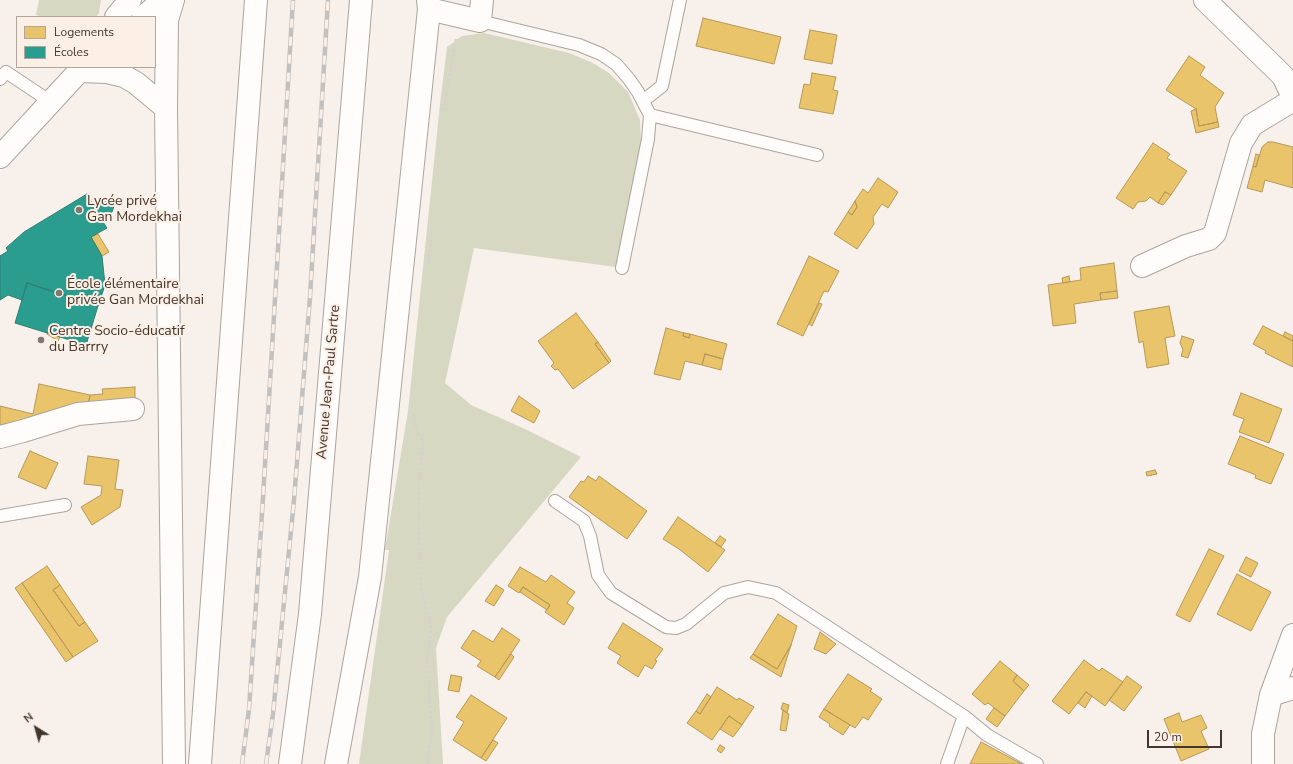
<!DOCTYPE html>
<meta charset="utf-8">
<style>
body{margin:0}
#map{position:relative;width:1293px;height:764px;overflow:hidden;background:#f7f0eb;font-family:"Nunito Sans",sans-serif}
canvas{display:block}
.legend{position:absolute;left:16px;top:16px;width:140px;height:52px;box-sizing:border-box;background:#fcefe6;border:1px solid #b2a59c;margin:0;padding:5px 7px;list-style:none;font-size:12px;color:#42362e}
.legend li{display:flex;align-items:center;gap:8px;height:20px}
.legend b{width:20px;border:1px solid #b2a59c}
.north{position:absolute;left:16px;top:708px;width:40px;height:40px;-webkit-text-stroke:3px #fcefe6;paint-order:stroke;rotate:323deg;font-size:11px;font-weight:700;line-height:16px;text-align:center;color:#42362e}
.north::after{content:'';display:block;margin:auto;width:14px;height:18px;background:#42362e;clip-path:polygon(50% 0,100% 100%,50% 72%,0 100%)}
.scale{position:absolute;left:1147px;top:730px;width:75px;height:18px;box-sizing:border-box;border:2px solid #42362e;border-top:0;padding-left:5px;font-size:12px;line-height:14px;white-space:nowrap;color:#42362e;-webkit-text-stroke:3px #fcefe6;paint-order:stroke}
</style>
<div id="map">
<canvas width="1293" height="764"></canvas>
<ul class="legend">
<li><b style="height:11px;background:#e9c46a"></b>Logements</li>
<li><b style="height:11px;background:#2a9d8f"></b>Écoles</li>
</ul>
<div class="north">N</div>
<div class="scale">20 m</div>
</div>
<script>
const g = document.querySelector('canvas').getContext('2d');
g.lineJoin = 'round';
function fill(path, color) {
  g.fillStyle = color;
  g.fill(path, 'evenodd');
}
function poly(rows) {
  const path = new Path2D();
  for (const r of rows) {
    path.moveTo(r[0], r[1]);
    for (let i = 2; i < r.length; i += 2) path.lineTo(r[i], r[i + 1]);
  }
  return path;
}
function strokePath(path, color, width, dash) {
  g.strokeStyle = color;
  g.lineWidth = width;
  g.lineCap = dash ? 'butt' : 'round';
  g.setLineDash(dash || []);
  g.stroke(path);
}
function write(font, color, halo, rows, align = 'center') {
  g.font = font + ' "Nunito Sans",sans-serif';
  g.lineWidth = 4;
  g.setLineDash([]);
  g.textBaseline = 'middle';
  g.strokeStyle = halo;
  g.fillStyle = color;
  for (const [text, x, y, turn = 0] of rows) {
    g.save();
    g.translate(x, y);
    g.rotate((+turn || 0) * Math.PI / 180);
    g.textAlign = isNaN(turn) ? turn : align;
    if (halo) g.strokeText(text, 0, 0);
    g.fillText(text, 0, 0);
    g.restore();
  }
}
fill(poly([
 [39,0,101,0,99,13,96,17,44,17,36,15],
 [484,33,569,53,591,62,609,73,628,92,640,120,641,142,616,267,474,248,445,383,471,405,525,429,581,457,447,617,436,648,443,764,359,764,389,550,385,550,408,411,441,95,447,47,462,36]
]), '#d6d8c1');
const homes = poly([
 [703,18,781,37,774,64,696,46,703,18],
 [810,30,837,35,832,64,804,59,810,30],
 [1189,56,1205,67,1200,75,1224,93,1215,107,1218,122,1199,126,1196,109,1166,90,1189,56],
 [812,73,836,77,833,90,838,91,833,114,799,108,804,84,810,85,812,73],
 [1196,109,1199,126,1218,122,1219,127,1196,133,1191,111,1196,109],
 [1268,142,1273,142,1293,147,1293,188,1265,180,1262,192,1247,188,1253,166,1256,167,1262,147,1268,142],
 [1153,143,1170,154,1167,158,1187,171,1171,195,1165,192,1158,203,1150,197,1146,201,1138,202,1133,209,1116,198,1153,143],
 [1256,154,1259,155,1256,167,1253,166,1256,154],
 [878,178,898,192,888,208,882,204,873,217,874,224,857,249,834,234,848,212,852,215,857,207,855,201,863,189,868,193,878,178],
 [1165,192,1171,195,1163,205,1158,203,1165,192],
 [855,201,857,207,852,215,848,212,855,201],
 [98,234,109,252,102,256,91,237,98,234],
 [809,256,839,271,828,292,824,291,803,336,777,324,809,256],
 [1114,263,1117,291,1100,293,1101,300,1074,304,1076,323,1053,326,1048,285,1081,280,1080,268,1114,263],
 [1069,276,1070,282,1063,283,1062,278,1069,276],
 [1117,291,1118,298,1101,300,1100,293,1117,291],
 [819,303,822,304,812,326,809,324,819,303],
 [1169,306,1175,336,1165,338,1169,364,1147,368,1143,341,1139,343,1134,312,1169,306],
 [576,313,598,342,595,344,609,363,573,389,558,369,555,370,551,366,554,363,538,341,576,313],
 [1263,326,1293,341,1293,367,1265,353,1266,351,1253,344,1263,326],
 [666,328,684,333,683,336,689,338,690,334,727,344,723,359,705,354,702,365,685,361,680,380,654,374,666,328],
 [1285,332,1293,336,1293,341,1283,336,1285,332],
 [47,333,60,337,58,341,47,334,47,333],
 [684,333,690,334,689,338,683,336,684,333],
 [1182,336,1194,340,1188,358,1181,356,1183,350,1180,343,1182,336],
 [598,342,611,361,609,363,595,344,598,342],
 [705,354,723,359,721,370,702,365,705,354],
 [39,384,90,395,88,407,0,432,0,406,33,414,39,384],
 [135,387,135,405,88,407,90,395,103,394,102,389,135,387],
 [1241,393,1282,409,1269,443,1239,432,1244,419,1233,415,1241,393],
 [519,396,540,411,534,423,511,411,519,396],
 [1240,436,1284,454,1271,484,1255,478,1256,475,1228,464,1240,436],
 [30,451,58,463,46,489,18,477,30,451],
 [88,456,119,460,115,489,123,490,120,507,92,525,81,507,101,495,102,486,84,484,88,456],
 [1155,470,1157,474,1147,476,1146,472,1155,470],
 [588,476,596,481,599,476,647,511,627,539,569,497,581,481,584,482,588,476],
 [678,517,725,550,708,572,679,549,663,539,678,517],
 [720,536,726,540,721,547,715,543,720,536],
 [1209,549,1224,556,1190,622,1176,615,1209,549],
 [1246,557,1258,563,1251,577,1239,571,1246,557],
 [47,566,60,585,53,590,79,626,85,622,98,641,73,657,22,583,47,566],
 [520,567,546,582,551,575,575,592,567,603,574,608,564,625,545,612,550,605,523,587,519,593,508,586,520,567],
 [1237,574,1271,592,1251,631,1217,614,1237,574],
 [22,583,73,657,66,662,15,588,22,583],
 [60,585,85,622,79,626,53,590,60,585],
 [496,585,504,590,494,606,485,601,496,585],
 [523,587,550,605,547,610,520,592,523,587],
 [778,614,797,626,791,645,777,669,753,654,778,614],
 [623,623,663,649,655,660,657,661,652,669,645,665,638,677,617,663,621,656,608,648,623,623],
 [502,628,520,640,495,677,477,666,481,661,461,648,473,630,493,642,502,628],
 [820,632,836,644,826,654,814,649,820,632],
 [791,645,781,677,750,658,753,654,777,669,791,645],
 [511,654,514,657,499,680,495,677,511,654],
 [1084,660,1099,671,1102,668,1123,682,1105,706,1086,692,1069,714,1052,701,1084,660],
 [1000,661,1017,675,1013,681,1024,691,1005,716,988,703,985,705,972,694,1000,661],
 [848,674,872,689,870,691,882,699,868,720,863,717,855,728,824,709,848,674],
 [451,675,462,677,459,692,448,690,451,675],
 [1017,675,1029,685,1024,691,1013,681,1017,675],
 [1127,676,1142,687,1124,711,1109,700,1127,676],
 [717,687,737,700,739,698,754,707,742,725,729,716,712,740,687,723,696,711,700,714,717,687],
 [1086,692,1092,696,1085,708,1078,703,1086,692],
 [707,694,711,697,700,714,696,711,707,694],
 [471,695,507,718,481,758,453,740,464,722,456,717,471,695],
 [783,703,789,705,787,713,781,709,783,703],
 [994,708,1005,716,997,727,986,719,994,708],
 [824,709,850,725,843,735,829,726,830,724,819,717,824,709],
 [783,710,789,714,786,731,780,730,783,710],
 [1179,713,1182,722,1201,715,1207,728,1201,731,1209,749,1181,761,1164,719,1179,713],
 [729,716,742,725,733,737,720,729,729,716],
 [493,740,498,743,486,761,481,758,493,740],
 [981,742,1022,764,970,764,981,742],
 [720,745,725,748,721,753,717,750,720,745]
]);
fill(homes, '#e9c46a');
strokePath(homes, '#b79958', 1);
const schools = poly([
 [87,194,94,206,107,199,110,200,114,206,112,212,101,219,107,228,91,237,102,256,105,285,98,306,27,283,22,300,8,295,0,300,0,256,8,251,6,248,24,232,87,194],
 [27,283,98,306,86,345,15,323,27,283]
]);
fill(schools, '#2a9d8f');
strokePath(schools, '#317e72', 1);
const service = poly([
 [480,21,579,45,601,54,616,64,629,79,638,92,650,115,648,139,622,268],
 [0,79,6,72,51,102],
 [643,101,662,86,680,0],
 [650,115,817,155],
 [555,501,584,521,590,536,598,575,611,593,666,627,676,628,686,624,724,593,748,587,776,593,964,716,987,735,1037,764],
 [0,516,65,505],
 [947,764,964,716]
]);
const minor = poly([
 [1205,0,1283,76,1293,97],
 [429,9,480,21,482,0],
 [116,17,130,0],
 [143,17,154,8,159,0],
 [0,157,83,67],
 [1142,266,1186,246,1209,239,1215,233,1241,143,1252,125,1293,100],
 [0,437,23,431,78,414,133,409],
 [1271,695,1293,688],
 [1263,764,1263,734,1271,695,1293,635]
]);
const trunk = poly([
 [173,0,167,20,166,108,174,764],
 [79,71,107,72,124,76,136,83,166,108],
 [200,764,256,0],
 [290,764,310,614,361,0],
 [336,764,370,577,429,9,428,0]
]);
strokePath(service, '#aca49d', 14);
strokePath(minor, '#aca49d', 24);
strokePath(trunk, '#aca49d', 24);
strokePath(poly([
 [444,111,456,39],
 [429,262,432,231],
 [413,414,416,428,423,444,419,486,419,540,421,589,431,628,427,660,432,731,427,764]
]), '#d5d1d0', 2.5, [3, 2]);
strokePath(service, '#fefdfc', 12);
strokePath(minor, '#fefdfc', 22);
strokePath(trunk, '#fefdfc', 22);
const rail = poly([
 [242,764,249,709,263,498,293,0],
 [266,764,273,714,294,500,310,297,328,0]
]);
strokePath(rail, '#c3c1c0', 4.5);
strokePath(rail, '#fcefe6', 3, [9]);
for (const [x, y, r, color] of [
 [79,210,4,"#817770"],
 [59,293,4,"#817770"],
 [41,340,4,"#817770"]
]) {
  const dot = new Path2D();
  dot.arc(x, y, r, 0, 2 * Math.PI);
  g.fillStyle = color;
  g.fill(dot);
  strokePath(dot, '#fcefe6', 1.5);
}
write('14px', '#42362e', '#fcefe6', [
 ["Lycée privé",87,202],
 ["Gan Mordekhai",87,218],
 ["École élémentaire",67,285],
 ["privée Gan Mordekhai",67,301],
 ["Centre Socio-éducatif",49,332],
 ["du Barrry",49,348]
], 'left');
write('14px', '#42362e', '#fcefe6', [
 ["Avenue Jean-Paul Sartre",329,382,-85]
]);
</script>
